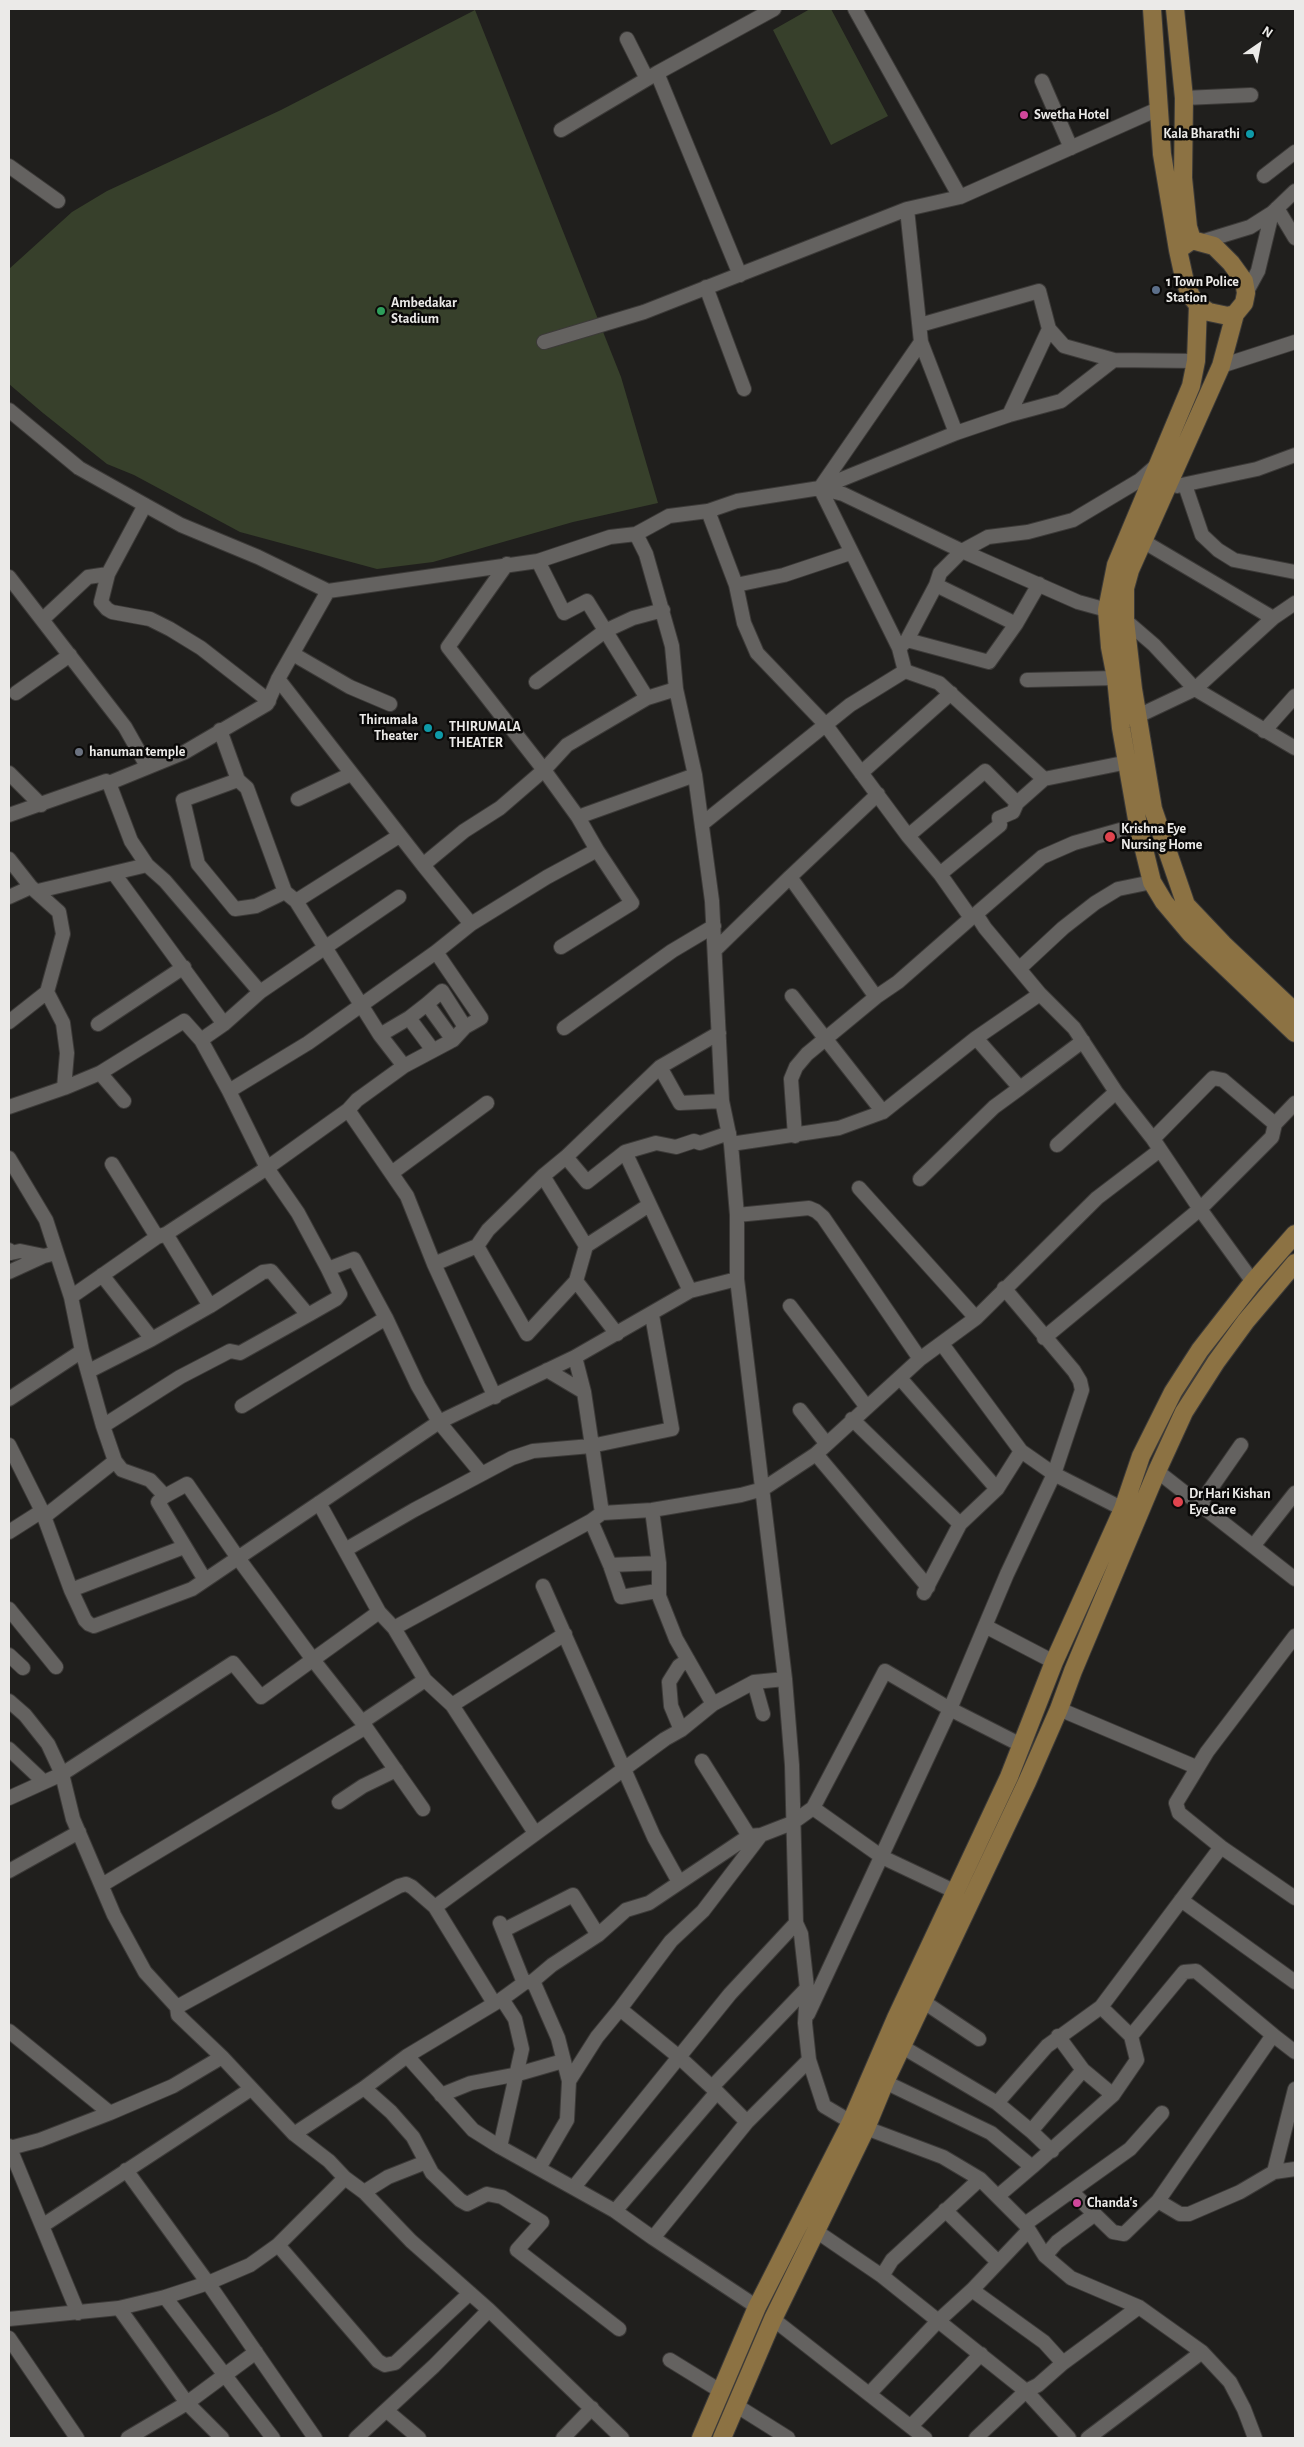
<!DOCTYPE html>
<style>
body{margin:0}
#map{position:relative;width:1304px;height:2447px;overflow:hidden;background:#201f1d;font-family:"Alegreya Sans",sans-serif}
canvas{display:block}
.frame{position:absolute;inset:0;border:10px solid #ebeae8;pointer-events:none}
.north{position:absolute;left:1234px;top:20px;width:50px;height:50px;-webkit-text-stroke:4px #0a0908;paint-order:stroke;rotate:33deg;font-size:14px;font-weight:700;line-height:20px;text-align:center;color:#ebeae8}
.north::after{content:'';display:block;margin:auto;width:18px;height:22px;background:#ebeae8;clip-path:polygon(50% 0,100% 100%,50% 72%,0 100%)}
</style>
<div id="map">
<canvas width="1304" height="2447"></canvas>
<div class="frame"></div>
<div class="north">N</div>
</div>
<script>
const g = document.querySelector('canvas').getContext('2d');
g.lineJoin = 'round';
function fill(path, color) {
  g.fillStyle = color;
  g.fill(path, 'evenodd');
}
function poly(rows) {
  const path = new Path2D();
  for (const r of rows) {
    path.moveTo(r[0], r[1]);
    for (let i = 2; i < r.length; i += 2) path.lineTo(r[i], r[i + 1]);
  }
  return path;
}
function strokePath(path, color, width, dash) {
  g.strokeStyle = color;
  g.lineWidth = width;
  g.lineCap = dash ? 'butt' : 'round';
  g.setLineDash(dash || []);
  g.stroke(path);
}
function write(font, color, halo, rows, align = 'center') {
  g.font = font + ' "Alegreya Sans",sans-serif';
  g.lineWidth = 5;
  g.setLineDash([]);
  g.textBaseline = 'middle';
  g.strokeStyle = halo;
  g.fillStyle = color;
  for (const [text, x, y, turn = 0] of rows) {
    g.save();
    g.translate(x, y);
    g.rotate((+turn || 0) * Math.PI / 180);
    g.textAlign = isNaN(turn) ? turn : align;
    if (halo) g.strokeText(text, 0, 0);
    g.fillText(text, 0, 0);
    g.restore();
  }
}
fill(poly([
 [810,9,831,9,888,116,831,145,773,30],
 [475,10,621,377,658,503,573,522,433,562,377,569,240,532,134,475,107,464,43,413,9,384,9,269,72,212,107,191,281,110]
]), '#37402b');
const minor = poly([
 [855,9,960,197],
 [627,39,647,79],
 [657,73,740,275],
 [1042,81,1071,148],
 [1184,98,1251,95],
 [561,130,657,73,774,9],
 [9,166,58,201],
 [1264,176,1295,152],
 [1277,208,1295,238],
 [907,209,921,342,956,433,820,488,921,342],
 [1201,242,1250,227,1272,213,1295,191],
 [706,287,744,389],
 [1246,293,1258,271,1272,213],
 [920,325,1039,291,1049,329],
 [544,342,644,312,907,209,960,197,1158,109],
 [1221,366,1295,342],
 [9,410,79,468,145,505,181,525,258,557,328,591,538,561,610,537,636,534,646,554,672,646,676,689,695,775,712,901,722,1101,731,1144,737,1215,737,1279,785,1679,792,1765,796,1923,801,1934,807,1988,805,2023,809,2060,824,2106,851,2122],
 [1009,415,1061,401,1114,360,1196,361],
 [956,433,1009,415,1049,329,1064,346,1114,360],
 [1185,485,1202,535,1218,550,1234,560,1295,572],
 [1177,486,1257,469,1295,455],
 [820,488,899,648,907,640,936,585,940,573,962,551,988,537,1028,532,1073,520,1140,480,1157,465],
 [145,505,108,574,101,602,107,609,112,612,150,619,170,629,201,648,269,701],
 [708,511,736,585,744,623,757,653,825,724,908,836,940,874,971,918,976,914,985,928,1040,994,1074,1028,1116,1092,1153,1139,1200,1209,1253,1282],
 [636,534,669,516,708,511,737,501,820,488,843,494,962,551,1078,602,1107,610],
 [1141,540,1273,618],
 [538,561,564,613,587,601,647,698],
 [507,564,448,647,544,770,578,817,695,775],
 [9,577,125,727,147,766],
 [736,585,784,575,850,553],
 [936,585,1016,624,1039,584],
 [43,619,88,577,108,574],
 [1125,620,1154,645,1195,689,1295,748],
 [907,640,989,662,1016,624],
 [899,648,905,671,939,683,1044,779,1128,762],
 [293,654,350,687,390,704],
 [278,679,423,865,464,831,500,808,544,770,567,745,647,698,676,689],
 [1027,680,1116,678],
 [536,682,605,631,633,618,663,610],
 [16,693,70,655],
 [1138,716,1195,689,1273,618,1295,603],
 [220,730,238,780,247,788,285,892,296,901,380,1035,404,1066],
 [1264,731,1295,696],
 [9,773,41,805],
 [861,773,951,693],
 [238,780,183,800,198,864,235,909,256,906,285,892],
 [298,799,351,774],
 [9,815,106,781,109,783,185,752,267,704,278,679,328,591],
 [702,824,850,705,905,671],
 [908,836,985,771,1017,803,1044,779],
 [9,859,31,887,59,912,63,934,47,992,9,1022],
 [147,865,165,881,260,992,224,1024,201,1040],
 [423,865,471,924],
 [940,874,1000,825,999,818,1013,812,1017,803],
 [115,875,224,1024],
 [790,877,878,794],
 [38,891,147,865,131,841,109,783],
 [9,897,31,887],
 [296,901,399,836],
 [976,914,1042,857,1074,843,1138,825],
 [561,947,632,903,597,850],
 [716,949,790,877,876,997],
 [436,952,471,924,547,877,597,850,578,817],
 [1020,968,1063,928,1095,903,1118,889,1152,882],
 [47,992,63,1023,67,1053,64,1088],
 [260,992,399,897],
 [792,996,883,1112],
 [427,1004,442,991,465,1027],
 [409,1018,432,1049],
 [98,1024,184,967],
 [564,1028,672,951,714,926],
 [380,1035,409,1018,427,1004,453,1040],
 [976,1038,1040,994],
 [660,1067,680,1103,722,1101],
 [100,1073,124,1101],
 [1020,1088,1083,1041],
 [9,1107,64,1088,100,1073,184,1021,201,1040,229,1091,267,1168,348,1110,357,1100,404,1066,453,1040,465,1027,481,1018,436,952,308,1043,229,1091],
 [348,1110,407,1196,434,1264],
 [795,1136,791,1079,796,1067,807,1054,876,997,898,982,971,918],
 [1153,1139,1213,1078,1223,1080,1275,1124],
 [731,1144,839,1128,883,1112,976,1038,1020,1088,994,1107,920,1179],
 [1057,1145,1116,1092],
 [625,1152,656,1143,676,1147,694,1141,700,1143,729,1133],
 [566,1157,587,1182,625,1152,690,1291],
 [9,1158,46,1220,71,1297,82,1351,103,1426,115,1461,122,1470,150,1480,165,1496],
 [112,1164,157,1237],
 [393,1172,487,1103],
 [543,1176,586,1246],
 [859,1188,976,1318],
 [737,1215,809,1208,816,1211,823,1217,920,1359],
 [477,1246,488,1230,543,1176,566,1157,660,1067,719,1033],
 [9,1250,11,1253,20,1251,44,1256],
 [9,1272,44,1256,56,1253],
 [102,1275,152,1339],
 [71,1297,157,1237,166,1234],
 [210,1306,263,1272,271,1271,308,1315,336,1299,340,1294,328,1269],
 [790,1306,866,1406],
 [617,1334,576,1281,586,1246,649,1205],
 [1044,1338,1200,1209,1272,1137,1275,1124,1295,1103],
 [942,1344,1021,1451,1054,1474,1123,1509],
 [575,1357,584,1392,602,1513],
 [547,1370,584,1392],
 [89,1371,152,1339,210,1306,166,1234,267,1168,298,1213,328,1269,354,1259,386,1318],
 [900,1378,997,1489],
 [495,1397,434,1264,477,1246,527,1334,576,1281],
 [9,1399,82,1351],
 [242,1406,386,1318,418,1386,439,1422,481,1473],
 [800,1410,826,1443],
 [852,1419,960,1524],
 [103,1426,180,1377,230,1351,240,1353,308,1315],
 [9,1445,42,1511,71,1590,85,1620,89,1624,94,1626,192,1589,439,1422,575,1357,690,1291,737,1279],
 [1157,1471,1295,1579],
 [319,1503,379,1612,394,1628,425,1680,452,1705,535,1833],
 [1200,1504,1241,1445],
 [652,1510,659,1563,659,1596,676,1639,713,1704],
 [44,1517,115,1461],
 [591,1521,610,1565,621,1597,657,1591],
 [9,1532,42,1511],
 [1254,1545,1295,1493],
 [345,1550,414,1510,512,1458,533,1451,591,1446,672,1429,652,1315],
 [610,1565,659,1563],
 [205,1580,158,1502,165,1496,187,1484,238,1558,314,1661,362,1722,423,1809],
 [543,1586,654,1837,679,1882],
 [928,1587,816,1454,920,1359,976,1318,1097,1198,1160,1150],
 [71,1590,184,1547],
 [924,1593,960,1524,997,1489,1021,1451],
 [9,1609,56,1667],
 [985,1626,1054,1662],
 [394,1628,591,1521,602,1513,652,1510,741,1495,763,1489,816,1454],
 [1295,1636,1207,1752,1176,1803,1179,1813,1221,1847,1295,1898],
 [9,1655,23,1668],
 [754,1682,763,1714],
 [9,1701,25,1715,48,1744,62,1774,73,1819,114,1915,145,1972,177,2007,178,2015,222,2057,294,2134,329,2161,345,2178,364,2192,411,2241,489,2310,622,2438],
 [452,1705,565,1634],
 [1059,1709,1196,1767],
 [362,1722,425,1680],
 [681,1730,671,1706,669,1682,679,1666,688,1660],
 [9,1749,44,1782],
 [702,1761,749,1836],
 [9,1798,62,1774,233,1663,261,1697,379,1612],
 [339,1802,363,1786,396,1770],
 [813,1808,882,1857,956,1892],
 [761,1835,703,1911,671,1941,620,2009,679,2057,730,1994,796,1923],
 [9,1871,79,1832],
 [102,1885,366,1727],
 [1181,1900,1295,1982],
 [500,1923,524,1983],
 [504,1930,573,1895,598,1935],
 [533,1981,558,2038,569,2081,567,2120,539,2168],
 [924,2002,979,2039],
 [494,2003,435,1907,665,1739,681,1730,713,1704,754,1682,785,1679],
 [177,2007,399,1886,406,1884,412,1887,435,1907],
 [1101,2007,1221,1847],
 [808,2014,950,1709,1007,1574,1054,1474,1082,1390,1080,1381,1074,1371,1004,1288],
 [9,2031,110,2113],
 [1273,2035,1295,2052],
 [1058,2036,1083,2070,1113,2095],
 [901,2046,997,2103,1031,2131,1052,2151],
 [407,2056,473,2130,500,2147,615,2211,653,2238,747,2122,809,2060],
 [569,2081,597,2037,620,2009],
 [885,2082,991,2133,1032,2167,998,2196],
 [712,2087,807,1988],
 [364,2088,391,2112,413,2137,432,2173,460,2200,467,2204,487,2194,502,2197,542,2222,517,2250,619,2329],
 [441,2095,471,2083,518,2074,563,2061],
 [997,2103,1047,2046,1101,2007,1131,2036,1137,2060,1113,2095,1032,2167],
 [866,2128,943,2157,980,2179,1025,2224,1045,2256,1071,2278,1139,2307,1202,2352,1230,2382,1244,2409,1255,2438],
 [1031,2131,1083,2070],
 [294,2134,364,2088,407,2056,502,1999,524,1983,533,1981,552,1965,598,1935,626,1910,649,1903,749,1836,761,1835,792,1823,813,1808,885,1671,950,1709,1023,1746],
 [9,2146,78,2313],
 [500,2147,522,2049,515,2019,502,1999],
 [10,2148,40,2140,110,2113,173,2086,222,2057],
 [126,2170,208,2283,315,2438],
 [1274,2172,1295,2089],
 [574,2187,679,2057,717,2092],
 [364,2192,388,2177,426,2162],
 [1072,2192,1113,2232,1124,2234,1158,2201,1273,2035,1196,1971,1184,1972,1131,2036],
 [1158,2201,1180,2214,1189,2214,1240,2192,1274,2172,1295,2169],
 [945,2210,998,2262],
 [615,2211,717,2092,747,2122],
 [1025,2224,1130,2149,1162,2113],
 [42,2226,251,2089],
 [816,2231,882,2276,1026,2391,1069,2438],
 [653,2238,757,2307],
 [278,2245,378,2361,385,2365,395,2363,470,2293],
 [1045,2256,1057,2242,1095,2214],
 [882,2276,892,2260,980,2179],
 [972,2290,1044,2342,1063,2363],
 [165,2297,273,2438],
 [119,2308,187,2403,222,2438],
 [9,2319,119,2308,165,2297,208,2283,250,2265,278,2245,345,2178],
 [773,2319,925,2438],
 [9,2338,77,2438],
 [670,2360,722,2392],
 [870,2393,938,2321,972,2290,1028,2231],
 [737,2406,788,2438],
 [387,2411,419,2438],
 [911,2426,981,2354],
 [128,2438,187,2403,256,2352],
 [356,2438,434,2366,489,2310],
 [563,2438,592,2408],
 [976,2438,1026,2391,1038,2385,1063,2363,1139,2307],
 [1088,2438,1202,2352]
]);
const major = poly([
 [1152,9,1162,154,1178,250],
 [1175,9,1184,98,1183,178,1188,227,1192,240],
 [1192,240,1214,246,1231,263,1244,281,1246,293,1244,303,1235,314,1228,316,1209,312,1198,305,1191,296,1185,282,1178,250,1192,240],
 [1198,305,1196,361,1191,386,1116,565,1107,610,1110,647,1116,678,1121,728,1138,825,1152,882,1164,902,1191,934,1295,1033],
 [1235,314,1221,366,1130,570,1125,588,1125,620,1133,689,1153,809,1186,905,1223,944,1295,1012],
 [701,2438,757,2307,851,2122,896,2018,1009,1777,1054,1662,1123,1509,1141,1456,1173,1392,1200,1350,1253,1282,1295,1234],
 [722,2438,773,2319,866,2128,885,2082,1027,1782,1059,1709,1073,1671,1157,1471,1184,1412,1216,1362,1246,1321,1295,1263]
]);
strokePath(minor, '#3c3a38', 16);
strokePath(major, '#3c3a38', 20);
strokePath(minor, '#646260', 14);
strokePath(major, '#8c7243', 18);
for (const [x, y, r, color] of [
 [1024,115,5,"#d1479c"],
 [1250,134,5,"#0f9aa8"],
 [1156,290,5,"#5c6f8a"],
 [381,311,5,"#2e9e5b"],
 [428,728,5,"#0f9aa8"],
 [439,735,5,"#0f9aa8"],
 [79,752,5,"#6b7280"],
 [1110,837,6,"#e0444e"],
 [1178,1502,6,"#e0444e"],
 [1077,2203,5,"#d1479c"]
]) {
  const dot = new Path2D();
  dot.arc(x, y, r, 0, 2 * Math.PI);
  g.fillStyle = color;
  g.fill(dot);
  strokePath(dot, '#0a0908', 2);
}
write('bold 14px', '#ebeae8', '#0a0908', [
 ["Swetha Hotel",1034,115],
 ["Kala Bharathi",1240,134,"right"],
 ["1 Town Police",1166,282],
 ["Station",1166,298],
 ["Ambedakar",391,303],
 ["Stadium",391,319],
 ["Thirumala",418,720,"right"],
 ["Theater",418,736,"right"],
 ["THIRUMALA",449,727],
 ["THEATER",449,743],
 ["hanuman temple",89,752],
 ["Krishna Eye",1121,829],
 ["Nursing Home",1121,845],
 ["Dr Hari Kishan",1189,1494],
 ["Eye Care",1189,1510],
 ["Chanda's",1087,2203]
], 'left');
</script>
